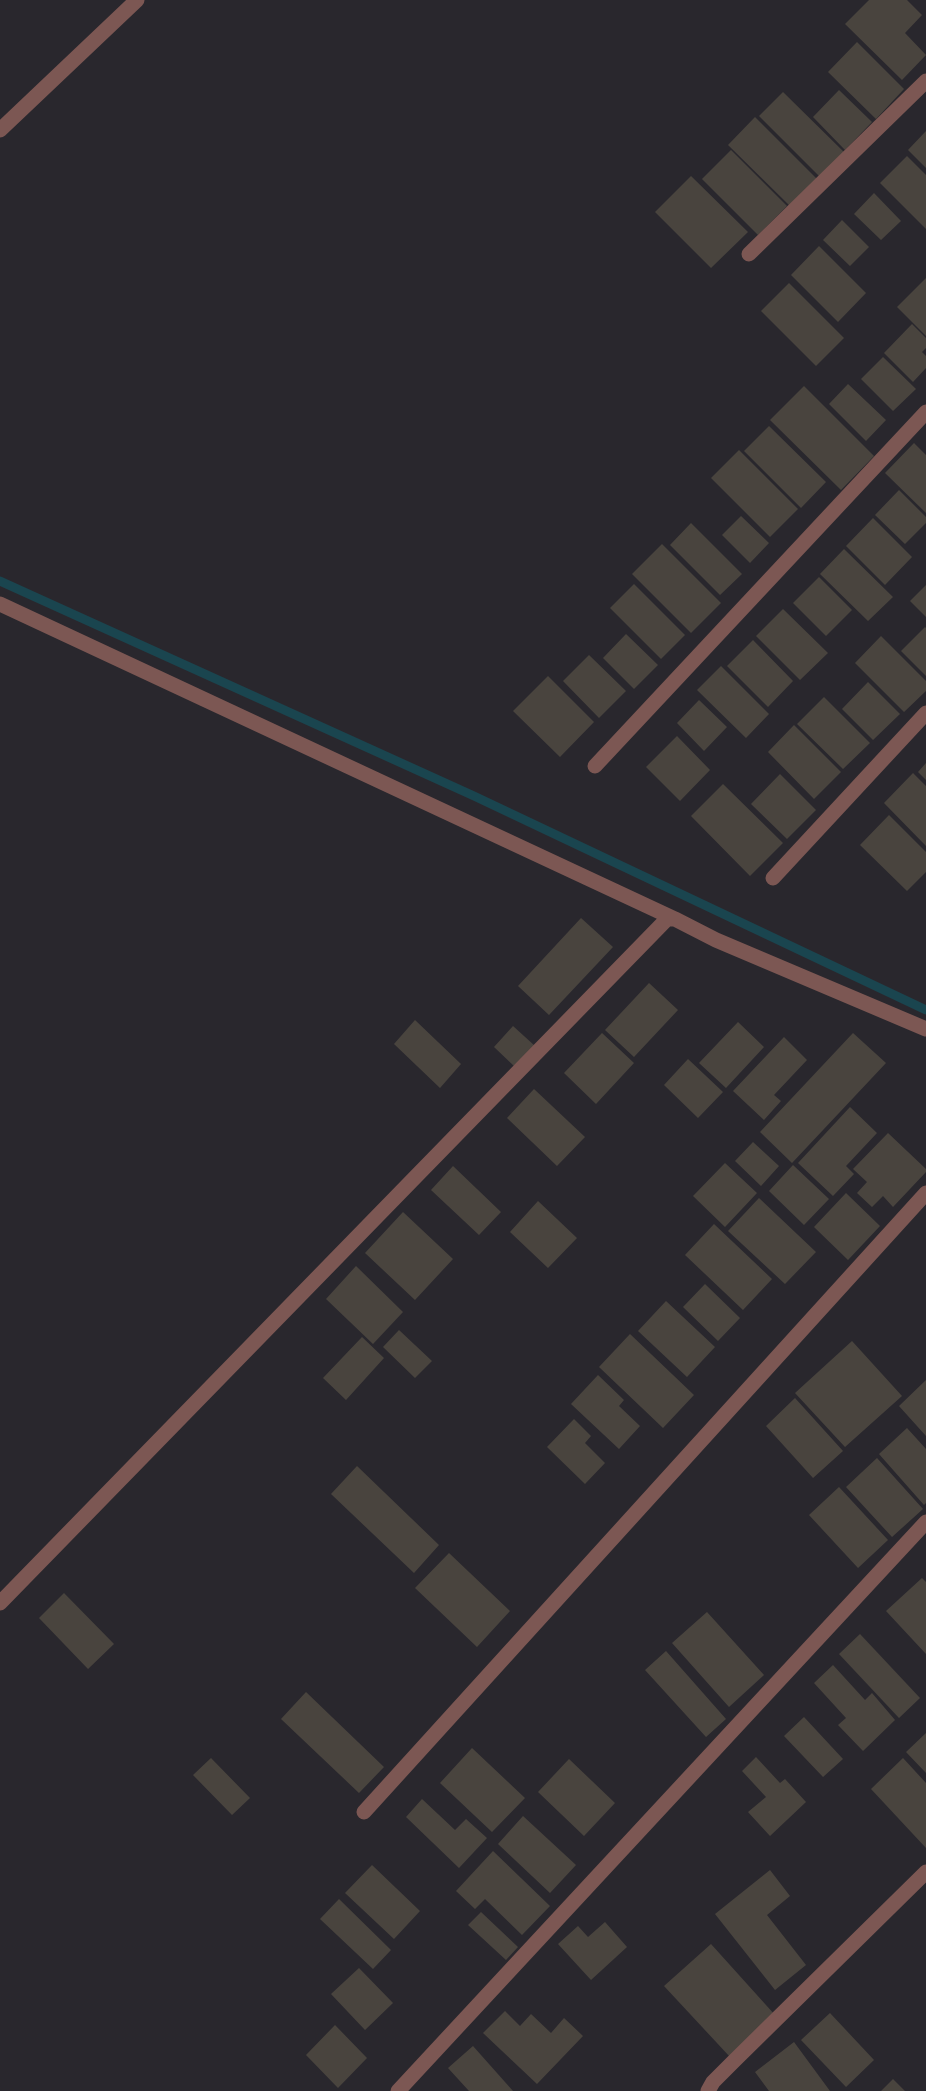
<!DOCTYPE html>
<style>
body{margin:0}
canvas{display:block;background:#29272d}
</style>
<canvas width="926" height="2091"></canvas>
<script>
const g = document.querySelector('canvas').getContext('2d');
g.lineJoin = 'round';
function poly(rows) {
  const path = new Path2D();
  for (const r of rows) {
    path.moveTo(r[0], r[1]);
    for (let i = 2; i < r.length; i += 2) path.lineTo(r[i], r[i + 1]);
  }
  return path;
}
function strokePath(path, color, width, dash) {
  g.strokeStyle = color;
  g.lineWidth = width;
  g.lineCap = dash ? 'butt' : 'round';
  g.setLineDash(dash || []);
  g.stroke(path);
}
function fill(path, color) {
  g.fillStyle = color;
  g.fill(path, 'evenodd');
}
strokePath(poly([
 [0,581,474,796,926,1010]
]), '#1a454f', 9);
fill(poly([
 [869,0,907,0,922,15,905,33,926,55,902,80,845,24],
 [857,42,904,89,876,119,828,72],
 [839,90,872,122,845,150,813,117],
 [783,92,847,155,822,179,759,116],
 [755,117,818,180,791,207,728,145],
 [926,131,926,168,908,150],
 [731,150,787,206,758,235,702,179],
 [907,156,926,175,926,229,880,183],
 [691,176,748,232,711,268,655,212],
 [874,193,901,221,881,240,854,214],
 [842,220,869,247,850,266,823,240],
 [819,246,866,293,838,322,791,275],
 [926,278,926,336,897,307],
 [789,283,844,338,816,366,761,311],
 [912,324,926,338,926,348,922,352,926,356,926,368,913,382,884,353],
 [883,357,916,389,893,411,861,379],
 [848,384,886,420,866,441,829,404],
 [804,386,874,456,841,490,770,420],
 [769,426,826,482,801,508,744,451],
 [914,443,926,455,926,513,885,473],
 [739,450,798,509,770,537,711,478],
 [899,490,926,517,926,523,905,544,875,515],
 [741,516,769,543,750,563,722,535],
 [873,518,912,557,885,585,846,546],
 [691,523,742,574,720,595,670,545],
 [662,544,721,603,691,633,632,574],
 [844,549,893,597,868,621,820,574],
 [819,577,852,610,826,636,793,603],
 [634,584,685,635,661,659,610,608],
 [926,585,926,617,910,601],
 [783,609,828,653,800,680,756,636],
 [925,627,926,628,926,676,901,651],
 [626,634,658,665,634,689,603,658],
 [881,636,926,681,926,691,904,712,855,663],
 [753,640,793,681,768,707,727,666],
 [589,655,626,691,599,718,563,681],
 [721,666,769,714,746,738,697,690],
 [548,676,594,722,560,757,513,711],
 [868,682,900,714,873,740,842,709],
 [824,697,870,743,843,769,797,724],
 [699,700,727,727,704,751,677,723],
 [794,725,841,772,814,799,768,752],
 [677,736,710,770,680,801,646,767],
 [926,763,926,780,918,772],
 [913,773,926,786,926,846,884,803],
 [780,774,816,810,787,839,751,804],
 [723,784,783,843,750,876,691,816],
 [889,815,926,852,926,872,907,891,860,845],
 [581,918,613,947,549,1015,518,986],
 [649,983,678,1010,634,1057,605,1030],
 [415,1020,461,1064,440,1088,394,1044],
 [738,1022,764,1047,726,1088,699,1063],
 [513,1026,535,1046,515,1067,494,1047],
 [602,1033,634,1063,596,1104,564,1073],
 [853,1033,886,1063,792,1163,760,1132],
 [784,1037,807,1060,774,1095,781,1101,764,1120,733,1091],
 [688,1059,723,1092,698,1118,664,1085],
 [534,1089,585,1137,557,1166,507,1118],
 [850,1107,877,1133,846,1166,854,1174,833,1196,798,1163],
 [888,1133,926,1169,926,1172,893,1207,883,1196,872,1207,857,1193,867,1182,853,1169],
 [753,1142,779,1166,761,1186,735,1161],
 [725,1163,757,1193,725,1227,693,1196],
 [793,1165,829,1199,804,1225,769,1191],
 [453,1166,501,1212,479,1235,431,1190],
 [846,1193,880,1226,848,1260,814,1227],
 [759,1198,816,1252,785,1284,728,1231],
 [538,1201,577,1238,548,1268,510,1232],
 [403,1212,453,1259,415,1300,365,1253],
 [714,1224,772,1279,743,1310,685,1255],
 [356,1266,403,1312,373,1344,326,1299],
 [705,1284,740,1318,718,1341,683,1307],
 [666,1301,715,1347,687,1377,638,1331],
 [399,1330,432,1361,415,1378,383,1347],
 [630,1334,694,1395,663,1428,599,1367],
 [362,1337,384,1358,346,1400,323,1378],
 [852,1341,902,1396,845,1447,795,1393],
 [598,1375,624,1400,619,1406,640,1426,619,1449,571,1404],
 [926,1380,926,1436,899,1406],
 [795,1398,843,1451,813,1478,766,1426],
 [574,1419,591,1436,585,1443,605,1463,585,1484,547,1447],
 [907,1428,926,1449,926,1503,924,1505,879,1454],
 [877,1458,923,1509,892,1537,846,1487],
 [357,1466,439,1545,414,1573,331,1494],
 [839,1487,888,1540,858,1568,809,1515],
 [449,1553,510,1611,477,1647,415,1588],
 [922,1578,926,1582,926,1654,886,1611],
 [64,1593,114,1644,88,1669,39,1618],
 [707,1612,764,1675,729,1707,672,1643],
 [860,1634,920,1698,899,1718,839,1654],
 [666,1651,726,1719,706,1737,645,1670],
 [833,1665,865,1700,872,1693,895,1720,863,1751,838,1725,846,1718,814,1683],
 [306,1692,384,1767,359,1793,281,1719],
 [804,1717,843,1759,823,1777,784,1736],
 [926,1733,926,1773,906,1752],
 [472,1748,525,1798,492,1832,440,1783],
 [756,1757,780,1783,785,1779,806,1802,770,1836,748,1812,766,1797,742,1771],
 [211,1758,250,1798,232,1815,193,1775],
 [903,1758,926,1783,926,1848,871,1789],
 [569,1759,615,1803,584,1836,538,1792],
 [422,1799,455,1830,466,1819,487,1838,459,1868,406,1817],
 [523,1816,576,1865,550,1893,498,1844],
 [493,1851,550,1906,522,1935,485,1899,475,1909,456,1891],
 [372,1865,420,1911,394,1939,345,1893],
 [770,1870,790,1896,767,1915,806,1965,775,1990,715,1914],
 [339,1899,391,1950,373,1969,320,1919],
 [481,1912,518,1947,506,1960,468,1925],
 [605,1922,627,1947,591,1980,558,1944,578,1926,588,1937],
 [711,1944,775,2015,730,2057,664,1986],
 [359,1968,393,2003,365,2030,331,1994],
 [505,2011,520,2026,531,2014,551,2033,564,2018,583,2036,537,2084,483,2033],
 [830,2013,874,2060,846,2087,801,2040],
 [335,2025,367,2058,338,2088,306,2055],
 [794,2042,830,2091,769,2091,755,2072],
 [473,2046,513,2091,469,2091,448,2068],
 [893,2079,905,2091,881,2091]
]), '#49443e');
strokePath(poly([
 [0,130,137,0],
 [749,254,926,81],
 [0,604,675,919],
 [595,766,926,412],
 [773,878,926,713],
 [0,1603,667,919,675,919,716,940,926,1029],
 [364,1812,926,1193],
 [398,2091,926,1522],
 [708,2091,713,2082,736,2059,926,1872]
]), '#7c5753', 15);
</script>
